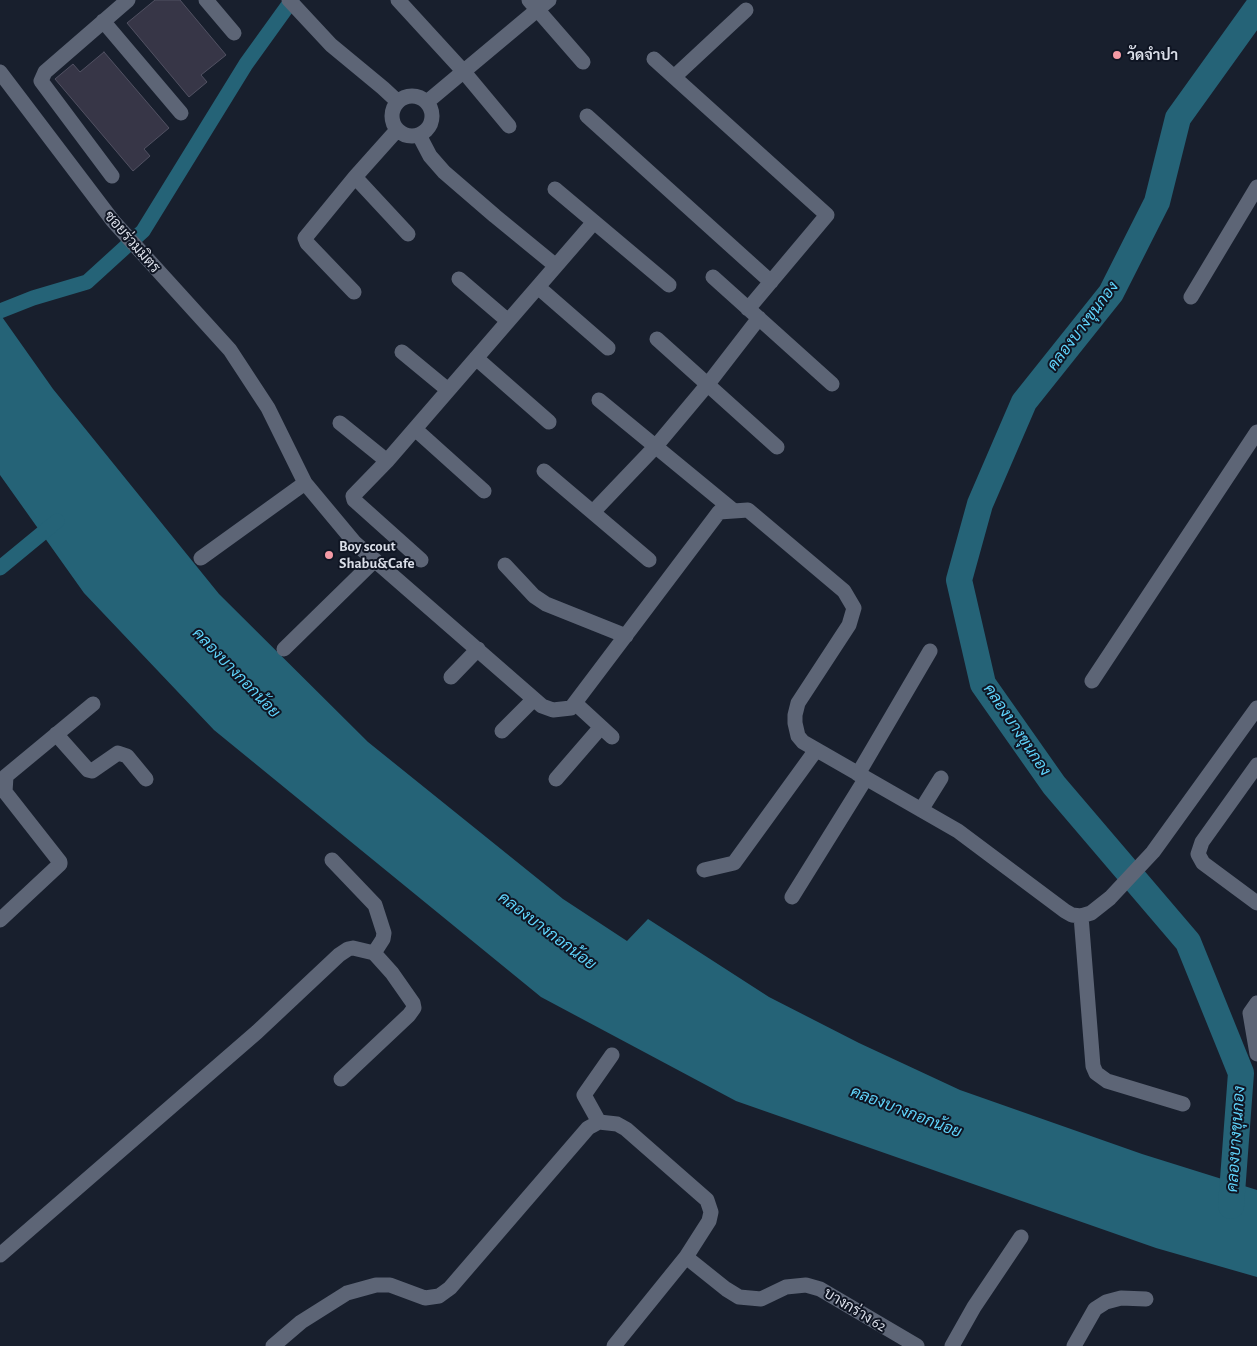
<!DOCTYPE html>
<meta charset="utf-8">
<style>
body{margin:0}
canvas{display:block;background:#181f2d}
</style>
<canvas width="1257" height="1346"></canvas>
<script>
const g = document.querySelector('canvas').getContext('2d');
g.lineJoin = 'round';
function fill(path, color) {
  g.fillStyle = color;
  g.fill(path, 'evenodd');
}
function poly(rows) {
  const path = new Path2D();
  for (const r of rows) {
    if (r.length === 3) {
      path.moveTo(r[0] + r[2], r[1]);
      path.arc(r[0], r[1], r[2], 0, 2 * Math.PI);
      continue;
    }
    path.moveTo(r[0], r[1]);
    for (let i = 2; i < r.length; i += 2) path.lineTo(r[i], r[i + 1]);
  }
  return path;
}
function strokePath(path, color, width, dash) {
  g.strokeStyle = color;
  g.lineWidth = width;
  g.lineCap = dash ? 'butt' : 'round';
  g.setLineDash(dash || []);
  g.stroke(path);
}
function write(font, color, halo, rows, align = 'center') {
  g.font = font + ' "Alegreya Sans",Sarabun,sans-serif';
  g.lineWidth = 4;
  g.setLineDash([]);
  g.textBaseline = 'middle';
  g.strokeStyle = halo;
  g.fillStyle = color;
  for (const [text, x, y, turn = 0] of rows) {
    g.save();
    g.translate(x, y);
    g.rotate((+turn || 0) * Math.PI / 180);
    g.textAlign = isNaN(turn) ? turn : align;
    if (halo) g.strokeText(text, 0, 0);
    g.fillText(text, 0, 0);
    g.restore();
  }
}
fill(poly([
 [0,314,53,389,219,594,368,742,563,899,627,941,648,919,769,997,859,1043,960,1090,1142,1154,1257,1190,1257,1277,1156,1248,736,1101,541,997,214,730,84,593,0,475]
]), '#256377');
strokePath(poly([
 [0,311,33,298,87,282,143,231,246,64,292,0],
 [0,568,57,521]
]), '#256377', 15);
strokePath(poly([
 [1231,1206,1241,1073,1188,942,1054,785,983,684,959,580,980,504,1024,402,1111,293,1157,202,1178,118,1257,8]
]), '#256377', 26);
const building = poly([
 [155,0,180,0,226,55,201,75,207,82,189,97,127,23,155,0],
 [104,52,169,128,144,149,150,156,133,171,55,79,73,64,80,72,104,52]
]);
fill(building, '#373647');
strokePath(building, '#515162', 1);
strokePath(poly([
 [206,0,234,33],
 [289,0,331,45,383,88,397,101],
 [398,0,464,72,509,126],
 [529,0,583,62],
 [103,21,181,113],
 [654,59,827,215,748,309],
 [0,72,113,221,230,350,268,408,305,483,355,543,542,706,553,710,571,708,719,512,748,510,844,591,854,608,849,625,798,703,795,715,795,723,798,736,803,742,958,831,1065,911,1072,915,1081,916,1091,913,1110,898,1153,852,1257,708],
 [674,77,746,10],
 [412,116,20],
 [427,102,549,0],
 [587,116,771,282],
 [419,135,430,156,444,172,495,216,556,266],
 [112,176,41,81,45,72,128,0],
 [355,177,408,234],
 [555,189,669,285],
 [713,277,832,384],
 [459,279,508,321],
 [538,287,608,348],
 [354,292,307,243,305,238,355,177,397,130],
 [1191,297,1257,187],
 [657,339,777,447],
 [402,352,448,390],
 [476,358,549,422],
 [599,400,734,511],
 [340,423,387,461],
 [415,429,484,491],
 [544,471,649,560],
 [593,512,656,446,708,384,759,318],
 [201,558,305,483],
 [421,560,354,500,353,496,387,461,594,222],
 [505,565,534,596,546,604,626,636],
 [284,649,375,560],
 [451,677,478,649],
 [1092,681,1257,432],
 [575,703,612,737],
 [502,731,534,699],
 [56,734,88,770,92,771,118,753,127,756,146,779],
 [1257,765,1202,842,1198,854,1203,863,1257,903],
 [858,774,930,651],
 [556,779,601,727],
 [921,810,941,778],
 [332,860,375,905,384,933,383,939,374,953],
 [704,870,734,863,816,750],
 [792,897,866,778],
 [1081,916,1093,1066,1096,1073,1107,1081,1183,1104],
 [0,920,60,864,60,862,5,792,6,776,93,704],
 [1257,1003,1250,1013,1257,1054],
 [599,1122,584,1095,612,1055],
 [0,1255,257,1032,339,955,348,949,353,948,374,953,392,973,413,1003,414,1008,409,1015,341,1079],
 [686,1257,726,1289,739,1297,761,1299,786,1287,806,1285,820,1289,917,1346],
 [273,1346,301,1322,347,1293,376,1285,390,1285,425,1298,439,1296,450,1288,588,1128,599,1122,617,1124,626,1129,707,1200,711,1212,709,1221,686,1257,614,1346],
 [952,1346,974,1307,1021,1237],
 [1074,1346,1095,1309,1106,1302,1121,1298,1146,1299]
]), '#5d6576', 15);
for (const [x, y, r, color] of [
 [1117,55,5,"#f49aa5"],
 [329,555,5,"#f49aa5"]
]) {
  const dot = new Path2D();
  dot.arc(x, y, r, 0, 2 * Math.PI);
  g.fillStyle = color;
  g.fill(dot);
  strokePath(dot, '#0f1523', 2);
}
write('bold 15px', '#dadee8', '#0f1523', [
 ["วัดจําปา",1127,55],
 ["Boy scout",339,546],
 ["Shabu&Cafe",339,563]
], 'left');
write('15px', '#dadee8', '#0f1523', [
 ["ซอยร่วมมิตร",132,242,49],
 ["บางกร่าง 62",855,1310,31]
]);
write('italic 16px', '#5fd3fa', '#0f1523', [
 ["คลองบางขุนกอง",1083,326,-53],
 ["คลองบางกอกน้อย",236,673,46],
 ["คลองบางขุนกอง",1017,730,56],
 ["คลองบางกอกน้อย",547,931,37],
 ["คลองบางกอกน้อย",906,1112,21],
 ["คลองบางขุนกอง",1236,1139,-86]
]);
</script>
